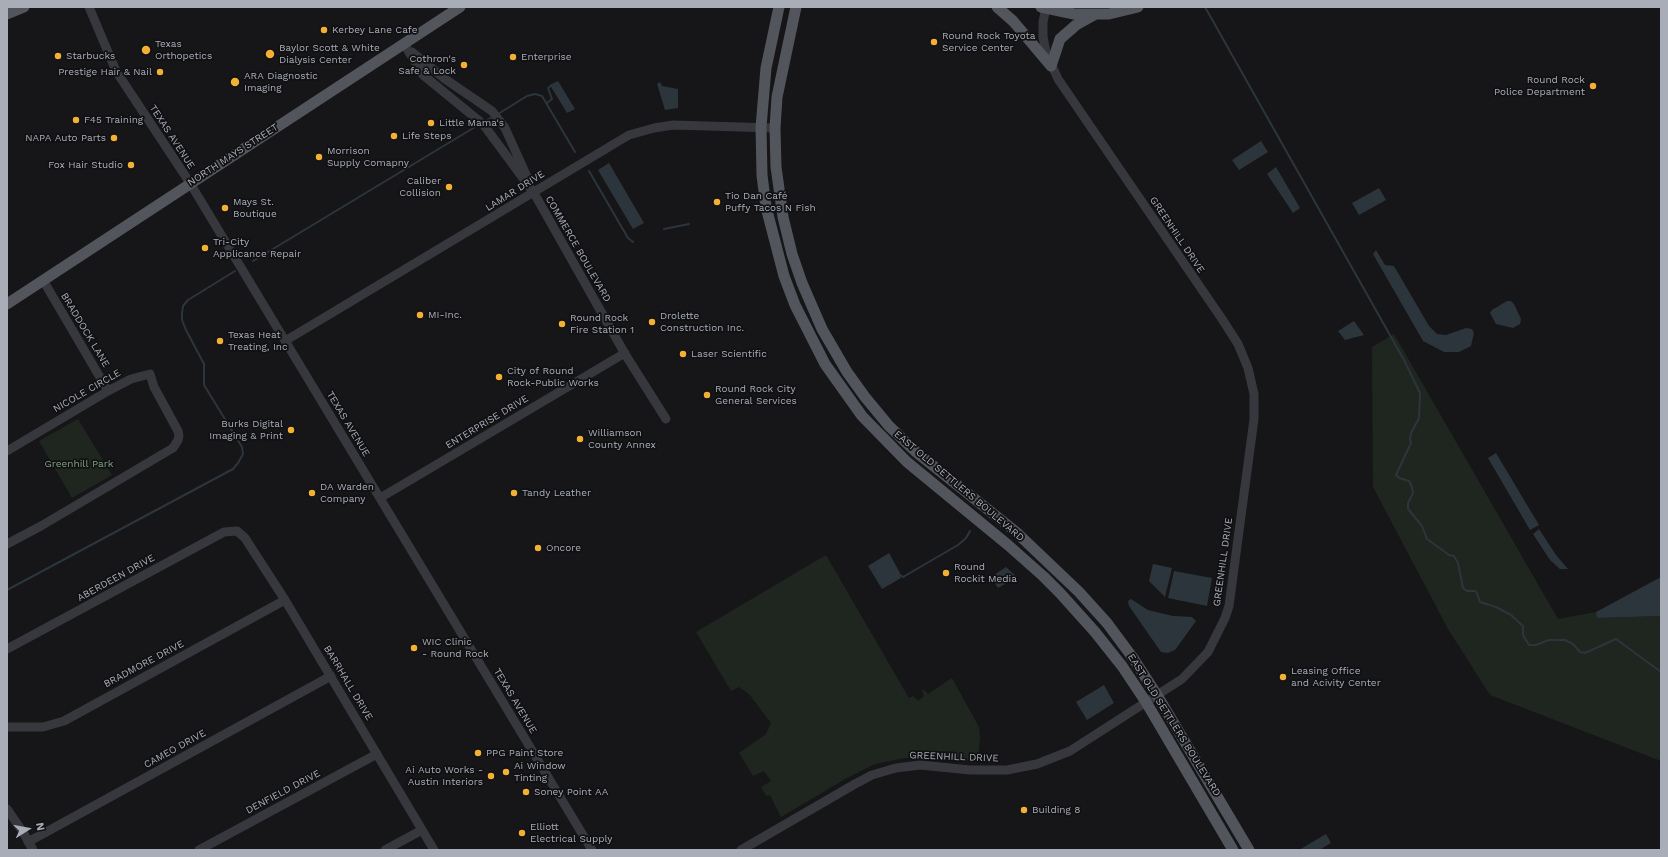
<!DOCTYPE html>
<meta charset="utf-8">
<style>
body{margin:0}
#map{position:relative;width:1668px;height:857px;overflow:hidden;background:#161618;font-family:"Work Sans",sans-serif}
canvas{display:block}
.frame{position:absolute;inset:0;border:8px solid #a8adb8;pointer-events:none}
.north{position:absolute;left:8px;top:809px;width:40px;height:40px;-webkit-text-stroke:3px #111113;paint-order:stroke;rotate:79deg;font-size:11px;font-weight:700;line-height:16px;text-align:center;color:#a8adb8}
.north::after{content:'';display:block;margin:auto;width:14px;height:18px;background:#a8adb8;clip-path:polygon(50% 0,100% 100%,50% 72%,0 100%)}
</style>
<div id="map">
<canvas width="1668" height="857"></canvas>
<div class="frame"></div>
<div class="north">N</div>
</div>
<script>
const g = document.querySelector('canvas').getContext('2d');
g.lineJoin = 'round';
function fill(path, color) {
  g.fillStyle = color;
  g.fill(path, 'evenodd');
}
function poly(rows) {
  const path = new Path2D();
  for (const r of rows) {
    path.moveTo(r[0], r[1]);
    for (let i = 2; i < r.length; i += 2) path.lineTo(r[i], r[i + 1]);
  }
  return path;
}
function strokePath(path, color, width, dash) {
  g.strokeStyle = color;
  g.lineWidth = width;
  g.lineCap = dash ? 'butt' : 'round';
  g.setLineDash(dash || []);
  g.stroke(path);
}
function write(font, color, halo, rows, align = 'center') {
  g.font = font + ' "Work Sans",sans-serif';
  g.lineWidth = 3.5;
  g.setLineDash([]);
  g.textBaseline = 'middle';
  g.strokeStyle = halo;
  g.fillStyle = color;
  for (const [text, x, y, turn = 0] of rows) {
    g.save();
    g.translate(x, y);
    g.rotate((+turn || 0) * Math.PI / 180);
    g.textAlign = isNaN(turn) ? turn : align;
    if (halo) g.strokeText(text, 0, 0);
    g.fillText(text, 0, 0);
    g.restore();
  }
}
fill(poly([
 [1394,334,1558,619,1596,612,1598,618,1661,616,1661,761,1490,695,1448,629,1373,487,1372,347],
 [78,419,112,475,72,498,39,441],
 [826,555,909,698,913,696,918,701,924,696,922,690,924,690,928,694,952,678,979,727,980,738,978,759,973,761,938,758,905,758,875,764,847,778,781,817,770,795,766,796,761,787,771,781,764,771,753,776,739,753,766,734,771,723,749,694,739,687,731,691,696,632]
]), '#1e261f');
fill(poly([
 [558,81,575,109,567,113,550,85],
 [660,82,662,86,678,89,678,108,665,110,657,84],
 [1261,141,1268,152,1239,170,1232,160],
 [609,163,644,223,633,229,598,170],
 [1276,167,1300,208,1293,213,1267,174],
 [1379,188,1386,200,1359,215,1352,203],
 [1376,250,1385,265,1394,266,1429,326,1437,334,1446,335,1466,328,1472,329,1474,333,1471,346,1459,352,1444,352,1423,341,1373,254],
 [1507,301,1511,301,1514,304,1521,319,1520,324,1513,328,1496,324,1490,313,1492,310],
 [1354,321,1364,335,1345,340,1338,331],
 [1496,453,1539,525,1530,530,1488,458],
 [1539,529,1556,555,1568,569,1560,569,1550,560,1533,534],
 [889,553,900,573,901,578,882,589,868,566],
 [1153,564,1172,568,1165,597,1149,581],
 [1006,567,1017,577,998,588,991,577],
 [1174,571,1212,578,1207,606,1168,598],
 [1661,577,1661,616,1597,618,1596,612],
 [1131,599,1148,610,1173,616,1192,617,1196,621,1175,650,1168,653,1161,652,1129,606,1128,601],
 [1104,685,1114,703,1087,720,1076,702],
 [1326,834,1331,843,1319,850,1299,850]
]), '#2c353c');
strokePath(poly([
 [1205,7,1404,360,1420,393,1419,418,1411,433,1410,439,1411,443,1396,475,1399,478,1409,481,1412,487,1413,493,1408,503,1408,509,1422,526,1427,539,1449,555,1454,556,1458,563,1463,588,1467,591,1475,591,1477,593,1480,602,1496,607,1511,615,1523,626,1523,635,1529,645,1536,645,1549,640,1565,640,1573,644,1580,652,1585,653,1616,639,1661,672],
 [547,103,552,99,548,88,552,85],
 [498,114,527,96,535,94,542,96,575,152],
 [484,122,492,117],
 [589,171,628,238,633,242],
 [664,229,689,224],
 [253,261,480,124],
 [900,575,903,577,958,545,966,538,970,531],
 [7,590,233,469,238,463,243,454,242,447,204,385,204,364,186,330,182,320,182,314,183,306,188,300,235,271]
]), '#2c353c', 2);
strokePath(poly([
 [89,7,116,71,190,183,592,850],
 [404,44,423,75,483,124,534,193,625,354,666,419],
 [412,52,445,79,492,111,505,128,529,181],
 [43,280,108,391],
 [285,341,629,135,654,128,673,125,775,128],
 [7,451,108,391,131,379,150,374,154,387,178,431,179,436,178,440,173,448,41,526,7,544],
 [380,498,625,353],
 [7,649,224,532,237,531,245,538,285,600,434,850],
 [7,727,43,727,64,721,285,600],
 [7,809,23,832,33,850],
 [28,842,331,676],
 [199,850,377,754],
 [385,850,422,830],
 [741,850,855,784,872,775,896,768,920,765,970,770,1007,770,1037,764,1070,751,1182,679,1208,652,1225,618,1229,606,1254,419,1254,394,1248,368,1238,344,1222,319,1058,79,1046,52,1043,37,1043,22,1046,8]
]), '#37383d', 9);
strokePath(poly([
 [779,7,766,68,761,127,762,175,766,207,784,276,795,305,825,364,862,416,907,462,1008,545,1043,576,1060,593,1095,632,1122,666,1146,702,1233,850],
 [796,7,777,97,775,128,776,167,783,217,792,254,802,283,822,329,847,372,865,397,889,426,916,452,1016,532,1079,592,1107,623,1133,658,1157,695,1249,850],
 [997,7,1013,21,1051,66],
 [1041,7,1074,14,1109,14,1138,7],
 [7,14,24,7],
 [1051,66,1060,39,1076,25,1094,15],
 [7,304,460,7]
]), '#53555c', 11);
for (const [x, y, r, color] of [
 [324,30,4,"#f2b134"],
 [934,42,4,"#f2b134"],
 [146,50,5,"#f2b134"],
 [270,54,5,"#f2b134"],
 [58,56,4,"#f2b134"],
 [513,57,4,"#f2b134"],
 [464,65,4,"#f2b134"],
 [160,72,4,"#f2b134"],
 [235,82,5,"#f2b134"],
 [1593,86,4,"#f2b134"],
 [76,120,4,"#f2b134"],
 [431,123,4,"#f2b134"],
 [394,136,4,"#f2b134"],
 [114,138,4,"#f2b134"],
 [319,157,4,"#f2b134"],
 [131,165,4,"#f2b134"],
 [449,187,4,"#f2b134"],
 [717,202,4,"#f2b134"],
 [225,208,4,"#f2b134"],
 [205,248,4,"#f2b134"],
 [420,315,4,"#f2b134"],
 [652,322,4,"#f2b134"],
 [562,324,4,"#f2b134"],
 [220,341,4,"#f2b134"],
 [683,354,4,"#f2b134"],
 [499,377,4,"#f2b134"],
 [707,395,4,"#f2b134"],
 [291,430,4,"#f2b134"],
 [580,439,4,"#f2b134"],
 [312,493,4,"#f2b134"],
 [514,493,4,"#f2b134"],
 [538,548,4,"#f2b134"],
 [946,573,4,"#f2b134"],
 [414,648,4,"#f2b134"],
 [1283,677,4,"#f2b134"],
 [478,753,4,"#f2b134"],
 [506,772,4,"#f2b134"],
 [491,776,4,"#f2b134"],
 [526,792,4,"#f2b134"],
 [1024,810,4,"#f2b134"],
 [522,833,4,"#f2b134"]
]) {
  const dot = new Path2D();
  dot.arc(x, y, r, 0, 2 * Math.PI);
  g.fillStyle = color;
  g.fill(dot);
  strokePath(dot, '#111113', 1.5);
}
write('10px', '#a8adb8', '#111113', [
 ["Kerbey Lane Cafe",332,30],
 ["Round Rock Toyota",942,36],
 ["Service Center",942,48],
 ["Texas",155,44],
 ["Orthopetics",155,56],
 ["Baylor Scott & White",279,48],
 ["Dialysis Center",279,60],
 ["Starbucks",66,56],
 ["Enterprise",521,57],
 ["Cothron's",456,59,"right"],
 ["Safe & Lock",456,71,"right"],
 ["Prestige Hair & Nail",152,72,"right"],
 ["ARA Diagnostic",244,76],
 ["Imaging",244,88],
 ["Round Rock",1585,80,"right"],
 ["Police Department",1585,92,"right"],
 ["F45 Training",84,120],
 ["Little Mama's",439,123],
 ["Life Steps",402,136],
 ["NAPA Auto Parts",106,138,"right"],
 ["Morrison",327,151],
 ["Supply Comapny",327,163],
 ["Fox Hair Studio",123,165,"right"],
 ["Caliber",441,181,"right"],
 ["Collision",441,193,"right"],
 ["Tio Dan Café",725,196],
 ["Puffy Tacos N Fish",725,208],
 ["Mays St.",233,202],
 ["Boutique",233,214],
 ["Tri-City",213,242],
 ["Applicance Repair",213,254],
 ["MI-Inc.",428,315],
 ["Drolette",660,316],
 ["Construction Inc.",660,328],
 ["Round Rock",570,318],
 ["Fire Station 1",570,330],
 ["Texas Heat",228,335],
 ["Treating, Inc",228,347],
 ["Laser Scientific",691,354],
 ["City of Round",507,371],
 ["Rock-Public Works",507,383],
 ["Round Rock City",715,389],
 ["General Services",715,401],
 ["Burks Digital",283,424,"right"],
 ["Imaging & Print",283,436,"right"],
 ["Williamson",588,433],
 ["County Annex",588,445],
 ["DA Warden",320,487],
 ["Company",320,499],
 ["Tandy Leather",522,493],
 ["Oncore",546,548],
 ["Round",954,567],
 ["Rockit Media",954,579],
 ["WIC Clinic",422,642],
 ["- Round Rock",422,654],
 ["Leasing Office",1291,671],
 ["and Acivity Center",1291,683],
 ["PPG Paint Store",486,753],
 ["Ai Window",514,766],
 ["Tinting",514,778],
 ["Ai Auto Works -",483,770,"right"],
 ["Austin Interiors",483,782,"right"],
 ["Soney Point AA",534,792],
 ["Building 8",1032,810],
 ["Elliott",530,827],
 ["Electrical Supply",530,839]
], 'left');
write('10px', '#a8adb8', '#111113', [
 ["TEXAS AVENUE",172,137,57],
 ["NORTH MAYS STREET",233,155,-33],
 ["LAMAR DRIVE",515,191,-32],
 ["GREENHILL DRIVE",1177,235,56],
 ["COMMERCE BOULEVARD",578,249,60],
 ["BRADDOCK LANE",85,330,59],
 ["NICOLE CIRCLE",87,391,-30],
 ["ENTERPRISE DRIVE",487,422,-31],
 ["TEXAS AVENUE",348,424,59],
 ["EAST OLD SETTLERS BOULEVARD",959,486,40],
 ["GREENHILL DRIVE",1223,562,-82],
 ["ABERDEEN DRIVE",116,578,-29],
 ["BRADMORE DRIVE",144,664,-28],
 ["BARRHALL DRIVE",348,683,59],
 ["TEXAS AVENUE",515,701,59],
 ["EAST OLD SETTLERS BOULEVARD",1174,725,58],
 ["CAMEO DRIVE",175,749,-29],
 ["GREENHILL DRIVE",954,757,2],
 ["DENFIELD DRIVE",283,792,-28]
]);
write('10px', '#7fa381', '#111113', [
 ["Greenhill Park",79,464]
]);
</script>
